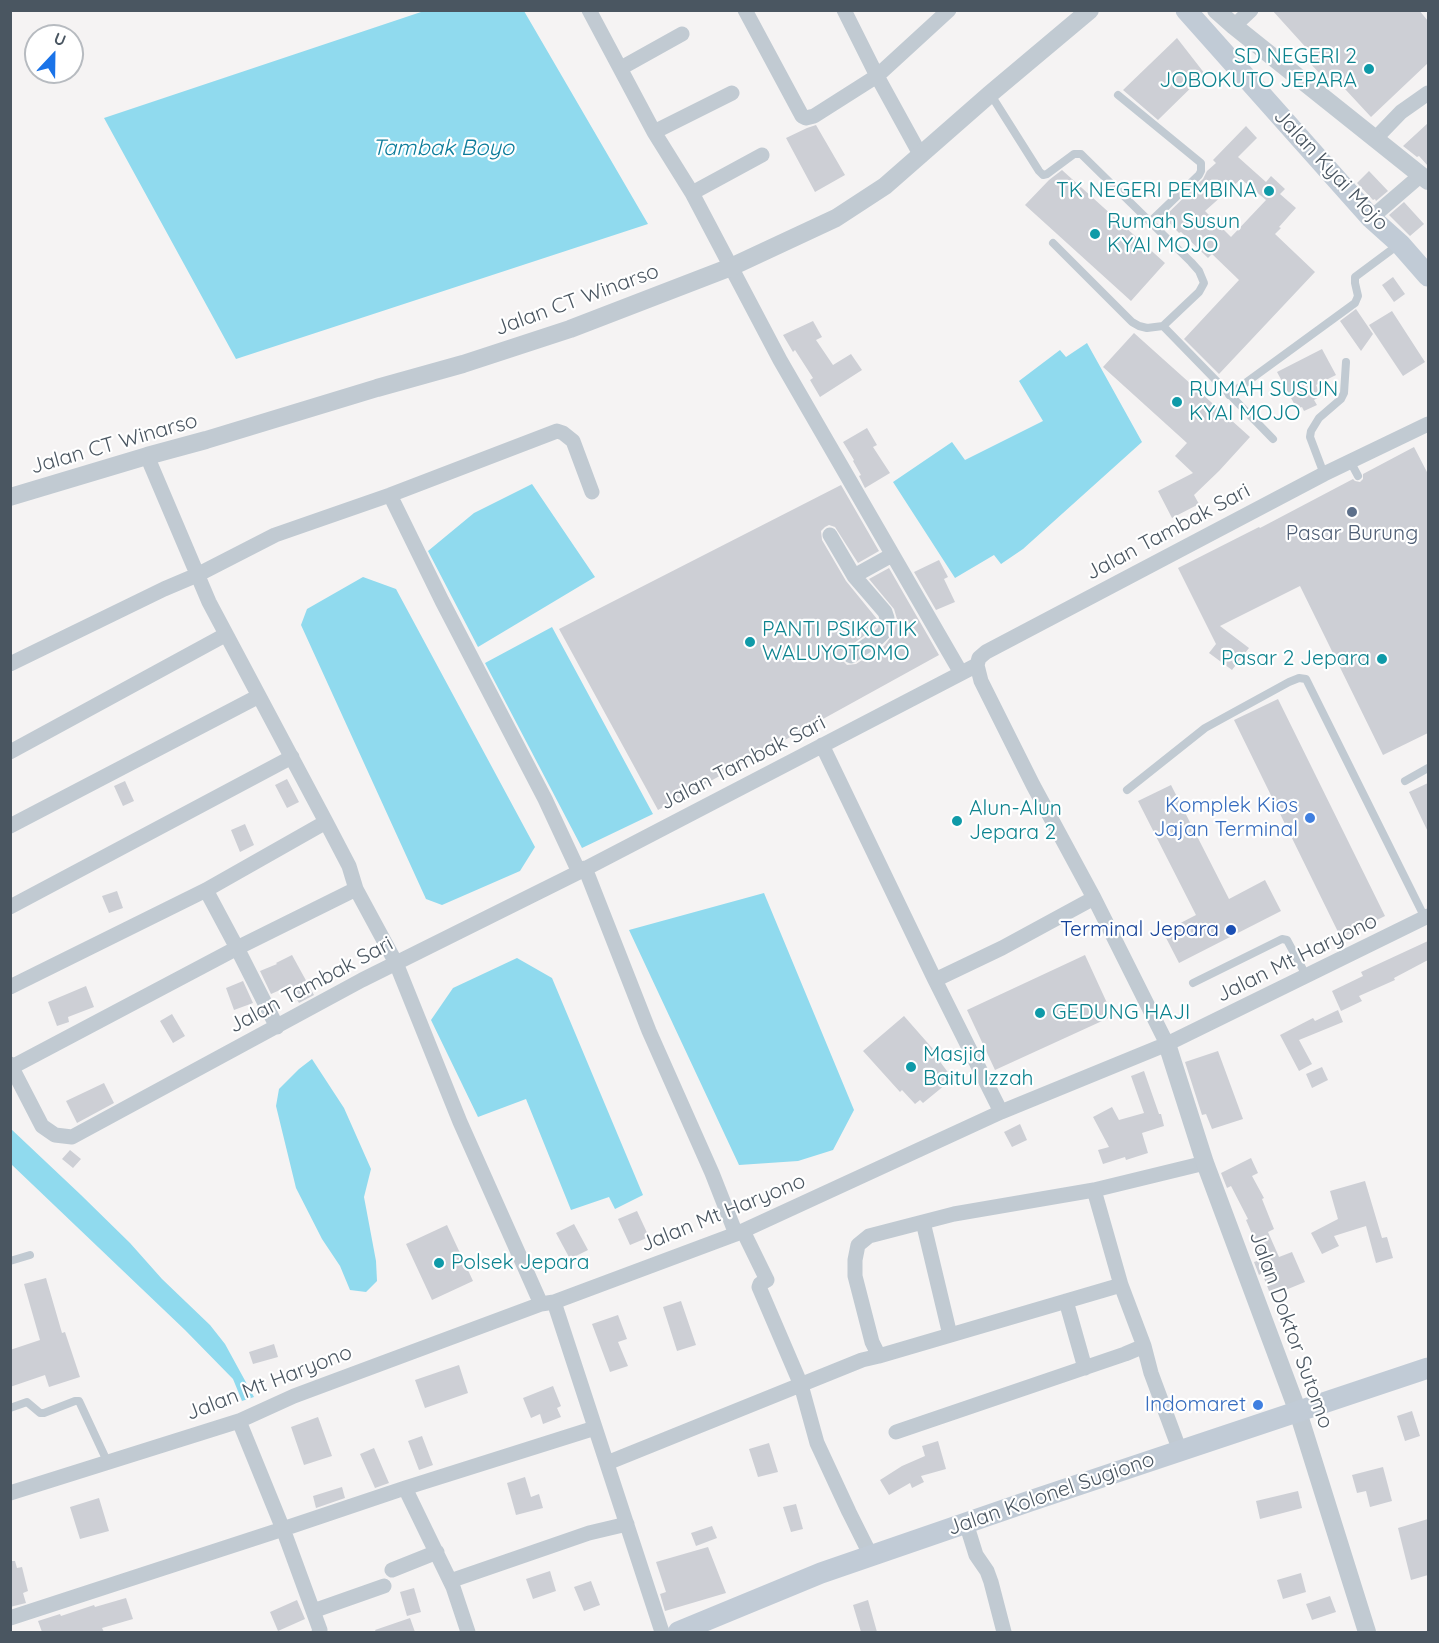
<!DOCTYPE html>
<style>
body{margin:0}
#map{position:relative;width:1439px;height:1643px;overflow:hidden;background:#f5f3f3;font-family:Quicksand,sans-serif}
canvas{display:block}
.frame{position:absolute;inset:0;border:12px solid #4a5661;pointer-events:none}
.north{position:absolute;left:24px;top:24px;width:60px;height:60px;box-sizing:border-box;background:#fff;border:2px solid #b7bbc0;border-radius:50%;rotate:22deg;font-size:16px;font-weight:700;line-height:24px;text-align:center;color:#4a5661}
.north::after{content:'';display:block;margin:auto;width:21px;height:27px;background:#1a73e8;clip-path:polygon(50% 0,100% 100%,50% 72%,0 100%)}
</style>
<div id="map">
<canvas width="1439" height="1643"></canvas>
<div class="frame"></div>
<div class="north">U</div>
</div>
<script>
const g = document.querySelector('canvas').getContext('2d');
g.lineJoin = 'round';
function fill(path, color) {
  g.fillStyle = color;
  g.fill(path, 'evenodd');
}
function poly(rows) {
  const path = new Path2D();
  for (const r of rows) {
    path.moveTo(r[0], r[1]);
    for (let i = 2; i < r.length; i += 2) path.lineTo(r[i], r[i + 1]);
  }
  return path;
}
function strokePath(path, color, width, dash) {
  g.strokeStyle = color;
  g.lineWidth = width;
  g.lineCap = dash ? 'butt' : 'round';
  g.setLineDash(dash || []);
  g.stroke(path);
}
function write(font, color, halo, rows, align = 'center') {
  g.font = font + ' Quicksand,sans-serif';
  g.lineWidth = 4.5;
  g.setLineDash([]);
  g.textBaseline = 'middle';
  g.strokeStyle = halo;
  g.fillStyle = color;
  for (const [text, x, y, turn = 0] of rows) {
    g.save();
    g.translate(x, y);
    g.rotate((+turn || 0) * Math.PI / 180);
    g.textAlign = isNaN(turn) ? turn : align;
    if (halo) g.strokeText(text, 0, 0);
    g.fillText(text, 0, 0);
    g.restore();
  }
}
fill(poly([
 [424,11,524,11,648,224,236,359,104,118],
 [1087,343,1142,442,1023,549,1001,564,994,555,955,578,893,482,952,442,965,460,1043,421,1019,381,1060,350,1066,357],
 [532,484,595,577,478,647,428,551,474,513],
 [363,577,396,589,535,847,520,871,442,905,426,899,301,625,307,609],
 [552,627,653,814,582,848,485,663],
 [764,893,854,1110,833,1150,798,1161,739,1165,629,930],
 [517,958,552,978,643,1195,615,1209,609,1197,571,1210,526,1099,478,1117,431,1020,453,988],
 [312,1059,344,1108,371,1169,364,1197,376,1261,377,1281,366,1292,350,1290,340,1266,322,1239,296,1188,276,1106,279,1089,299,1069],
 [10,1128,81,1195,130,1243,162,1279,210,1325,225,1344,254,1397,242,1401,233,1379,185,1330,11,1164]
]), '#90daee');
fill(poly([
 [1272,10,1419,10,1428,21,1428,63,1371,117,1332,75,1326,80,1304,57,1310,52],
 [1177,38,1205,74,1158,120,1123,90],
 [1428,123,1428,166,1419,156,1417,157,1403,146],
 [816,125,845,175,815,192,786,138,807,128],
 [1246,126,1257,138,1238,157,1266,182,1271,176,1285,189,1280,194,1296,208,1279,227,1281,228,1275,234,1315,272,1219,374,1184,339,1239,280,1212,254,1208,258,1181,232,1179,233,1164,217,1203,179,1207,171,1216,163,1213,160],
 [1241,179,1266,200,1231,237,1205,211],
 [1062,170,1165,263,1131,301,1025,205,1049,180],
 [1369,171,1388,191,1376,201,1375,199,1373,200,1357,183],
 [1404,202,1424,224,1410,236,1389,215],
 [1393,277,1405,294,1394,302,1382,285],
 [1356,309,1373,334,1361,351,1340,321],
 [1392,311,1425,362,1403,376,1369,325],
 [813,321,822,337,816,340,833,365,851,354,862,370,820,397,810,380,813,378,795,350,793,352,783,335],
 [1134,333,1250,437,1219,471,1194,495,1199,504,1172,518,1158,491,1193,473,1175,456,1187,443,1103,367],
 [1322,349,1336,375,1316,385,1321,396,1314,400,1317,405,1304,411,1302,407,1297,409,1277,372],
 [867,428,877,445,873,447,890,473,865,488,859,476,861,475,853,461,854,460,843,442],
 [1414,447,1428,474,1428,733,1383,755,1300,586,1220,626,1249,648,1232,670,1209,653,1216,644,1178,568,1259,527,1260,528,1353,479,1355,481,1360,482,1363,479,1363,474],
 [841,485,879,551,858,563,835,527,829,525,825,527,821,531,822,540,846,581,877,619,876,626,872,630,843,651,841,656,843,661,847,665,856,664,884,646,894,633,897,619,894,609,869,579,889,568,939,655,658,810,559,629],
 [939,560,948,577,944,579,955,602,936,610,914,572],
 [1278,699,1385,916,1341,938,1234,720],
 [287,779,299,802,287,808,275,785],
 [125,781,134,801,123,806,114,786],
 [1428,783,1428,832,1409,792],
 [1171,785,1229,899,1265,880,1281,911,1179,963,1163,932,1196,915,1138,801],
 [245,824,254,845,240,852,231,830],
 [117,891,123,908,109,913,102,896],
 [1428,941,1428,960,1394,978,1395,980,1359,996,1362,1001,1341,1011,1332,991,1363,976,1361,972],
 [292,955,314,995,299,1003,289,986,271,994,260,971,277,964,276,963],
 [1085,955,1113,1016,995,1070,967,1010],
 [243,981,253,1003,234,1010,226,988],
 [86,986,94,1007,68,1017,69,1022,57,1026,48,1002],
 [1338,1010,1343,1022,1299,1040,1312,1064,1299,1071,1280,1035,1313,1018,1315,1021],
 [172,1014,185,1036,173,1043,160,1021],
 [904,1016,940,1057,938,1059,950,1075,942,1082,945,1085,923,1103,920,1100,915,1104,902,1090,900,1092,863,1051],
 [1218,1051,1243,1119,1212,1129,1206,1114,1202,1115,1185,1062],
 [1322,1067,1328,1080,1312,1088,1306,1074],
 [1144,1071,1159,1114,1161,1114,1164,1126,1142,1133,1148,1153,1126,1160,1125,1157,1103,1164,1098,1150,1109,1147,1093,1117,1112,1107,1119,1120,1144,1113,1131,1076],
 [104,1083,114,1103,77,1123,66,1101],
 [1020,1124,1027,1140,1012,1147,1004,1132],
 [70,1150,81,1159,73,1168,62,1159],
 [1251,1158,1258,1173,1252,1176,1264,1198,1262,1199,1274,1229,1268,1232,1279,1257,1292,1252,1305,1282,1271,1296,1262,1273,1259,1275,1254,1262,1263,1259,1246,1220,1248,1219,1231,1186,1227,1188,1221,1173],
 [1365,1181,1382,1238,1387,1237,1393,1258,1376,1263,1366,1226,1334,1236,1339,1246,1322,1254,1311,1233,1338,1219,1330,1191],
 [637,1211,649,1237,630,1245,618,1219],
 [574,1224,588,1250,570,1259,556,1233],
 [447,1225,473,1281,432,1300,406,1244],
 [46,1278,62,1333,65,1332,80,1377,49,1387,45,1375,10,1387,10,1350,40,1340,24,1284],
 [681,1301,696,1345,677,1351,663,1307],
 [618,1315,627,1339,618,1342,628,1366,610,1372,592,1324],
 [274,1344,278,1357,253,1364,249,1352],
 [459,1365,468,1393,425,1408,415,1380],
 [553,1386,561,1406,557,1408,561,1417,543,1424,540,1414,531,1418,523,1398],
 [1412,1411,1420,1436,1405,1441,1397,1416],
 [318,1417,332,1456,304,1465,291,1427],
 [422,1436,433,1465,419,1470,408,1441],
 [938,1441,946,1469,921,1476,924,1482,912,1488,910,1483,889,1495,880,1480,902,1466,925,1456,922,1446],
 [769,1443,778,1472,758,1477,749,1449],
 [374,1448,389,1483,375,1488,360,1454],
 [1383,1467,1392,1501,1370,1507,1366,1491,1357,1493,1352,1475],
 [525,1477,531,1497,539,1494,543,1508,516,1515,507,1483],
 [342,1487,345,1498,316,1508,313,1496],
 [1298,1491,1302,1508,1260,1519,1256,1501],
 [99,1498,109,1531,80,1539,70,1507],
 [796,1504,803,1529,791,1532,783,1507],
 [1428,1519,1428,1575,1411,1580,1398,1528],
 [712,1526,717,1538,696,1546,691,1533],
 [708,1547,726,1593,665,1611,660,1594,666,1592,656,1562],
 [10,1561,15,1561,17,1568,22,1567,28,1591,23,1593,26,1603,10,1607],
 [550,1571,556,1591,533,1599,526,1579],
 [1301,1573,1306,1592,1283,1599,1277,1580],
 [591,1581,600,1605,584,1611,574,1587],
 [414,1588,421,1612,407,1616,400,1592],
 [1330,1596,1336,1612,1312,1620,1306,1604],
 [126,1598,133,1619,102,1628,104,1632,42,1632,38,1621,60,1614,61,1616,94,1605,95,1607],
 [297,1600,305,1619,278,1631,270,1612],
 [868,1600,877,1632,861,1632,853,1605],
 [410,1618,415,1632,376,1632,375,1630]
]), '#cdcfd5');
strokePath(poly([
 [991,95,1039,171,1043,175,1047,174,1074,154,1081,154,1191,262,1199,271,1204,283,1199,292,1163,326,1147,328,1139,326,1132,322,1053,243],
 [1118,95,1201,163,1201,171,1199,175,1150,222],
 [1163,326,1273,439],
 [1229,395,1355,303,1358,296,1355,283,1355,277,1398,245],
 [1350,461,1358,476],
 [1324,474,1310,437,1311,431,1319,418,1341,399,1344,393,1346,362],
 [1405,781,1428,768],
 [1127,790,1205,728,1289,682,1299,678,1306,679,1425,918],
 [1193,983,1282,939,1287,940,1307,977],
 [10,1261,30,1255],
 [10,1408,27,1402,40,1413,44,1413,75,1401,79,1401,107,1461]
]), '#c1cad2', 8);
strokePath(poly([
 [589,10,654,132,692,193,780,360,961,673],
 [745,10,802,116,806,118,814,116,877,76,921,156],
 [844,10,877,76,949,10],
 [1234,26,1251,10],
 [621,68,682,34],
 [654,132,732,93],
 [1375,139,1401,112,1428,93],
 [692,193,762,155],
 [1371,218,1421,175],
 [147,456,209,602,326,822,349,866,356,889,396,963,460,1122,541,1304],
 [390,495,442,601,545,799,579,872],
 [830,535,854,576,892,555],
 [851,656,878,638,885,631,887,618,885,612,854,576],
 [10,664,164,589,197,575,275,535,390,495,557,431,563,433,573,441,592,492],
 [977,665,981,681,1033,785,1094,898,1167,1044],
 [822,745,935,980,1002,948,1094,898],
 [10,752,225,635],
 [10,826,259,696],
 [585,868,649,1031,712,1173,736,1234],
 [206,890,237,948,277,1027],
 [10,907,292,757],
 [935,980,1001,1112],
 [10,987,206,890,326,822],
 [10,1064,42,1126,55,1135,72,1137,362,980,579,872,977,665,979,658,986,652,1324,474,1428,424],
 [12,1067,237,948,356,889],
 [1094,1190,1205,1163],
 [923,1222,950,1335],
 [743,1231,767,1280,760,1284,759,1287,801,1385,817,1443,849,1512,871,1556],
 [1066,1301,1085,1368],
 [554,1302,662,1632],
 [879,1356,1121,1285],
 [239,1421,283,1529,320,1630,319,1632],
 [896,1432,1125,1354,1144,1346],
 [607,1463,862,1360,879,1356,872,1342,855,1276,855,1260,858,1245,869,1236,954,1214,1094,1190,1121,1285,1144,1346,1151,1373,1180,1451],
 [405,1488,453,1587,468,1632],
 [10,1493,239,1421,294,1396,541,1304,554,1302,736,1234,1001,1112,1167,1044,1428,916],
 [966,1523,976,1555,987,1571,991,1582,1004,1632],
 [392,1570,437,1552],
 [450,1581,589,1533,627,1524],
 [313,1611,384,1586],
 [10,1618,283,1529,405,1488,595,1428]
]), '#c1cad2', 15);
strokePath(poly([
 [1216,10,1234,26,1428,181],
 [10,497,147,456,206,440,377,388,463,364,570,329,731,267,836,218,885,186,990,94,1090,10],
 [1167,1044,1205,1163,1298,1412,1367,1632]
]), '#c1cad2', 18);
strokePath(poly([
 [1186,10,1371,218,1400,244,1428,276],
 [678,1632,821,1573,1030,1501,1428,1368]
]), '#c1cbd6', 21);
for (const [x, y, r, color] of [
 [1369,69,6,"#0f9aa8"],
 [1269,191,6,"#0f9aa8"],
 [1095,234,6,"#0f9aa8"],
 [1177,402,6,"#0f9aa8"],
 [1352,512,6,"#5c6f8a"],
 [750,642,6,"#0f9aa8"],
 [1382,659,6,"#0f9aa8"],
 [1310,818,6,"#3f7fe0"],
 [957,821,6,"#0f9aa8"],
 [1231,930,6,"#1a4fb4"],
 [1040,1013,6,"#0f9aa8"],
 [911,1067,6,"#0f9aa8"],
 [439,1263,6,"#0f9aa8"],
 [1258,1405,6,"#3f7fe0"]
]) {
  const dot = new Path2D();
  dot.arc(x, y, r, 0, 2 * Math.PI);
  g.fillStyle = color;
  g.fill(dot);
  strokePath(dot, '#fff', 2);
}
write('21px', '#0d838f', '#fff', [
 ["SD NEGERI 2",1357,57,"right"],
 ["JOBOKUTO JEPARA",1357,81,"right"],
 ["TK NEGERI PEMBINA",1257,191,"right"],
 ["Rumah Susun",1107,222],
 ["KYAI MOJO",1107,246],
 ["RUMAH SUSUN",1189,390],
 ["KYAI MOJO",1189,414],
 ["PANTI PSIKOTIK",762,630],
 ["WALUYOTOMO",762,654],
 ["Pasar 2 Jepara",1370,659,"right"],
 ["Alun-Alun",969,809],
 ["Jepara 2",969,833],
 ["GEDUNG HAJI",1052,1013],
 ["Masjid",923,1055],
 ["Baitul Izzah",923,1079],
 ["Polsek Jepara",451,1263]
], 'left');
write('21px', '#4a5661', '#fff', [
 ["Jalan Kyai Mojo",1331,170,47],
 ["Jalan CT Winarso",577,300,-20],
 ["Jalan CT Winarso",114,444,-16],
 ["Jalan Tambak Sari",1168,532,-28],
 ["Jalan Tambak Sari",743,763,-27],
 ["Jalan Mt Haryono",1297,958,-26],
 ["Jalan Tambak Sari",311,985,-28],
 ["Jalan Mt Haryono",723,1213,-22],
 ["Jalan Doktor Sutomo",1291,1330,70],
 ["Jalan Mt Haryono",269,1383,-21],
 ["Jalan Kolonel Sugiono",1051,1494,-19]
]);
write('21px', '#4e5e75', '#fff', [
 ["Pasar Burung",1352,534]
]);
write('21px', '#366cbe', '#fff', [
 ["Komplek Kios",1298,806],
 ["Jajan Terminal",1298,830],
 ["Indomaret",1246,1405]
], 'right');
write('21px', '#164399', '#fff', [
 ["Terminal Jepara",1219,930]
], 'right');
write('italic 22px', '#0c7c9b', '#fff', [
 ["Tambak Boyo",443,148]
]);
</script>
